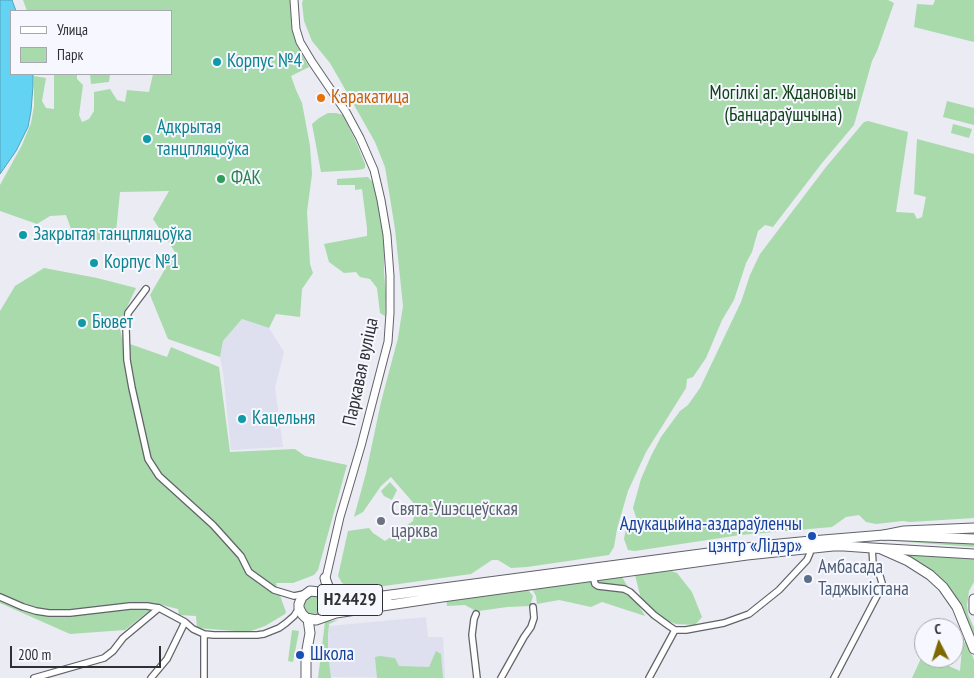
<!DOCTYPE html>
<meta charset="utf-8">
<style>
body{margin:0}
#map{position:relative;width:974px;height:678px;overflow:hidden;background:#eaebf3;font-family:"PT Sans Narrow",sans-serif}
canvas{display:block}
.legend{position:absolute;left:10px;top:10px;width:162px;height:65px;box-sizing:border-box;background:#f7f8ff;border:1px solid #a7a8ad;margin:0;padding:6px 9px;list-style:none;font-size:15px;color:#2f3033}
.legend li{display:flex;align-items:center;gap:10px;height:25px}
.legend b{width:25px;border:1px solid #a7a8ad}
.north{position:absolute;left:914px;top:618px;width:50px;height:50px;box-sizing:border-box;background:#f7f8ff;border:1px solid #a7a8ad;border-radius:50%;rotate:355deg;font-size:14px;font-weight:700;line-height:20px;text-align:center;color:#2f3033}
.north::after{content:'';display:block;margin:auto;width:18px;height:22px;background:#7e6900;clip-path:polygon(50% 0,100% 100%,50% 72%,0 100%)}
.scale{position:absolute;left:10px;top:646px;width:151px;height:22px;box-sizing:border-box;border:2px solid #2f3033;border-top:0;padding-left:6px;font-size:15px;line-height:18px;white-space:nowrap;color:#2f3033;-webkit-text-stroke:4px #f7f8ff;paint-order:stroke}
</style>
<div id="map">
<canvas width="974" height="678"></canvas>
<ul class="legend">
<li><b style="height:6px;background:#fff"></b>Улица</li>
<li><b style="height:14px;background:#a8daab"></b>Парк</li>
</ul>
<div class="north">С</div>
<div class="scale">200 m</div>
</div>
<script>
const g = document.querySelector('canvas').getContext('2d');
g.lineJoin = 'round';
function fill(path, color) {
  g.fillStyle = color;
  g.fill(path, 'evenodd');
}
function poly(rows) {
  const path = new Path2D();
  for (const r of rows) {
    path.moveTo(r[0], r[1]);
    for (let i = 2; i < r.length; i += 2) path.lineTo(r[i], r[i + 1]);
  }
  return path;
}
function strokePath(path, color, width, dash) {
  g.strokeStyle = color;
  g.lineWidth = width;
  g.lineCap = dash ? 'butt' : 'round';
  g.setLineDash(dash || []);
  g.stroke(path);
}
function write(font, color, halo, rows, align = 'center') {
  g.font = font + ' "PT Sans Narrow",sans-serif';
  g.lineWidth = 4;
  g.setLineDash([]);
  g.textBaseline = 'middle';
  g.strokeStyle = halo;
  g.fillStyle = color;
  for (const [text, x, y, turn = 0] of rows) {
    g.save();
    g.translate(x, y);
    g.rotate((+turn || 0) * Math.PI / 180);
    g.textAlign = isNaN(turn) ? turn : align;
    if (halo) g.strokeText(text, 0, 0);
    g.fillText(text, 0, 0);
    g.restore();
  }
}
fill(poly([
 [242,319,269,328,284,352,275,388,283,447,231,450,223,372,220,357,223,341],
 [426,617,428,637,443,637,445,678,326,677,329,626]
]), '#dee0ef');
fill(poly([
 [23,0,290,0,292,23,297,45,309,67,291,76,296,90,302,103,310,146,312,174,307,212,310,264,313,273,302,289,300,317,276,314,269,328,242,319,223,341,220,357,168,339,150,295,175,252,153,219,169,191,120,192,115,242,74,237,66,215,50,216,37,224,0,211,0,185,22,145,31,123,34,106,34,76,46,78,42,101,46,108,54,109,54,74,77,74,77,79,83,85,79,115,82,122,89,119,94,111,94,92,110,89,117,100,125,102,127,90,149,92,153,74,171,74,171,11,27,11],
 [303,0,888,0,894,3,877,51,872,61,854,125,822,163,773,227,765,225,758,231,752,252,746,263,734,300,722,320,706,358,693,377,687,379,686,388,646,452,628,491,617,529,614,547,609,555,527,567,511,568,498,560,492,560,471,574,355,590,342,583,338,576,348,531,369,528,373,533,385,541,413,521,416,506,391,477,381,486,363,512,354,517,366,473,381,402,398,338,403,306,395,229,385,167,375,142,349,96,330,63,312,41,304,21,302,3],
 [935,0,974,0,974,42,914,27,917,4,933,5],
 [90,74,110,74,109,82,91,84],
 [947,101,974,108,974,125,943,117],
 [328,113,336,113,343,115,357,144,365,164,365,168,363,169,358,170,321,172,312,124,319,118],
 [868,121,908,132,896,212,914,213,917,219,922,217,926,197,914,194,917,139,974,154,974,518,910,522,903,521,876,524,866,522,859,515,846,517,832,527,740,535,635,551,628,550,624,539,626,528,637,520,633,508,641,479,651,456,661,437,680,411,688,405,700,388,741,302,750,275,760,254,826,167,864,122],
 [953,124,972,129,969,138,951,133],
 [368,177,374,184,384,237,384,272,386,296,385,316,380,313,377,288,370,279,360,277,356,272,344,273,329,262,324,244,367,236,367,228,362,189,355,190,355,185,337,185,337,179],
 [44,268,97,278,136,288,119,324,122,338,127,343,167,357,171,347,219,367,230,452,295,449,305,456,347,465,318,570,314,575,293,583,276,583,278,590,286,612,285,614,265,626,248,632,197,628,196,616,179,615,178,609,158,604,125,630,70,634,0,603,0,311,15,286],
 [390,482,397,490,392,500,384,496,381,491],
 [882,537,974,543,974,547,882,540,881,540],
 [900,554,974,559,974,582,969,591,967,605,968,614,974,628,974,641,958,603],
 [671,571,677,573,692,592,702,617,695,625,676,624,657,617,641,599,635,575],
 [622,577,645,616,602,602,591,607,559,600,537,604,536,596,532,589],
 [528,590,533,596,530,606,507,607,479,611,474,610,465,605,447,606,446,599],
 [317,594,325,601,325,607,324,611,322,613,316,617,307,615,302,603,305,597],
 [338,620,329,624,328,636,328,654,331,678,318,678,325,622],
 [292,630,299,631,293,662,288,661],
 [966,639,974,660,974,678,912,678,923,654,924,658,931,658,960,671,962,648],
 [436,651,441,654,443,678,377,678,375,657,380,656,395,658,399,666,429,667]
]), '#a8daab');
const water = poly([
 [0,0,12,0,16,11,11,11,11,74,33,74,33,86,31,111,28,127,16,151,0,174,0,0]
]);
fill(water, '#63d3f3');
strokePath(water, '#53a2b9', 1);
const minor = poly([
 [146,289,128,313,126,328,127,360,132,388,148,459,159,476,213,525,241,556,249,572,274,590,294,596,304,594],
 [593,576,595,584,598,586,624,589,630,592,654,615,669,626,675,630,686,630,724,623,749,614,779,590,807,560,810,553,810,548],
 [0,597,23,607,36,611,49,613,70,613,130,606,147,606,159,608,185,622,193,629,204,634,214,635,257,635,264,634,279,628,286,623,294,616,299,608],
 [476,614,474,619,472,635,477,678],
 [34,678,104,658,113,651,123,638,159,608],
 [151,678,167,659,185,622],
 [204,678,204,634],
 [501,678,524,637,531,627,534,618,533,607],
 [649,678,675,630],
 [834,678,878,594,882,583,880,576,873,564,872,548]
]);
const tertiary = poly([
 [294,0,296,29,300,42,312,62,346,112,360,138,374,170,381,200,387,235,390,276,390,313,388,342,361,446,340,517,325,582]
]);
const primary = poly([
 [325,578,329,589,332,594,338,599],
 [383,596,769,545,811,541,884,535,974,539],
 [389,596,361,601,337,604,331,601,326,596,320,592,310,591,302,597,299,604,299,608,302,614,306,618,316,620,336,613,442,597,747,555,833,546,844,546,872,548,974,554],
 [306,678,306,655,310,633,308,619]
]);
const trunk = poly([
 [884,535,904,531,974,528],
 [881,549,908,561,930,575,943,587,957,607,974,649],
 [974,599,974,610]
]);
strokePath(minor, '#62636a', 8);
strokePath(tertiary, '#62636a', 9);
strokePath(primary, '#62636a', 11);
strokePath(trunk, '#62636a', 11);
strokePath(minor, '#fff', 5.5);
strokePath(tertiary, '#fff', 7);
strokePath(primary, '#fff', 9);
strokePath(trunk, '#fff', 9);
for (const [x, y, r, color] of [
 [217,62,5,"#0f9aa8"],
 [321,98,5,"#e8710a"],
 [147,139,5,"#0f9aa8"],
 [221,179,5,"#2e9e5b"],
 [23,235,5,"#0f9aa8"],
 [94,263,5,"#0f9aa8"],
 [82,323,5,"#0f9aa8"],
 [242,419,5,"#0f9aa8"],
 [381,521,5,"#6b7280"],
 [812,536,5,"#1a4fb4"],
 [808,579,5,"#5c6f8a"],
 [300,655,5,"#1a4fb4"]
]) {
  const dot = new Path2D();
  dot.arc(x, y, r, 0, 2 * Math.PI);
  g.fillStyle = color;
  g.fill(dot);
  strokePath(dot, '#f7f8ff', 2);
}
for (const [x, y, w] of [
 [350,600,65]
]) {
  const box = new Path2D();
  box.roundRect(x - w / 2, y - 15.5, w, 31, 4);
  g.fillStyle = '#f7f8ff';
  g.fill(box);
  strokePath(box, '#2f3033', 1);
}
write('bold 18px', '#2f3033', null, [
 ["Н24429",350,600]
]);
write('19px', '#0d838f', '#f7f8ff', [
 ["Корпус №4",227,62],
 ["Адкрытая",157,128],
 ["танцпляцоўка",157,150],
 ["Закрытая танцпляцоўка",33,235],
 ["Корпус №1",104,263],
 ["Бювет",92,323],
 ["Кацельня",252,419]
], 'left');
write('19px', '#104119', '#f7f8ff', [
 ["Могілкі аг. Ждановічы",783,94],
 ["(Банцараўшчына)",783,116]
]);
write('19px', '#c56008', '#f7f8ff', [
 ["Каракатица",331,98]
], 'left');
write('19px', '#27864d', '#f7f8ff', [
 ["ФАК",231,179]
], 'left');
write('19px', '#2f3033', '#f7f8ff', [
 ["Паркавая вуліца",361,372,-78]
]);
write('19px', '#5b616d', '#f7f8ff', [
 ["Свята-Ушэсцеўская",391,510],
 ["царква",391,532]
], 'left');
write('19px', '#164399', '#f7f8ff', [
 ["Адукацыйна-аздараўленчы",802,525],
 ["цэнтр «Лідэр»",802,547],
 ["Школа",310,655,"left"]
], 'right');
write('19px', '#4e5e75', '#f7f8ff', [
 ["Амбасада",818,568],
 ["Таджыкістана",818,590]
], 'left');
</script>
